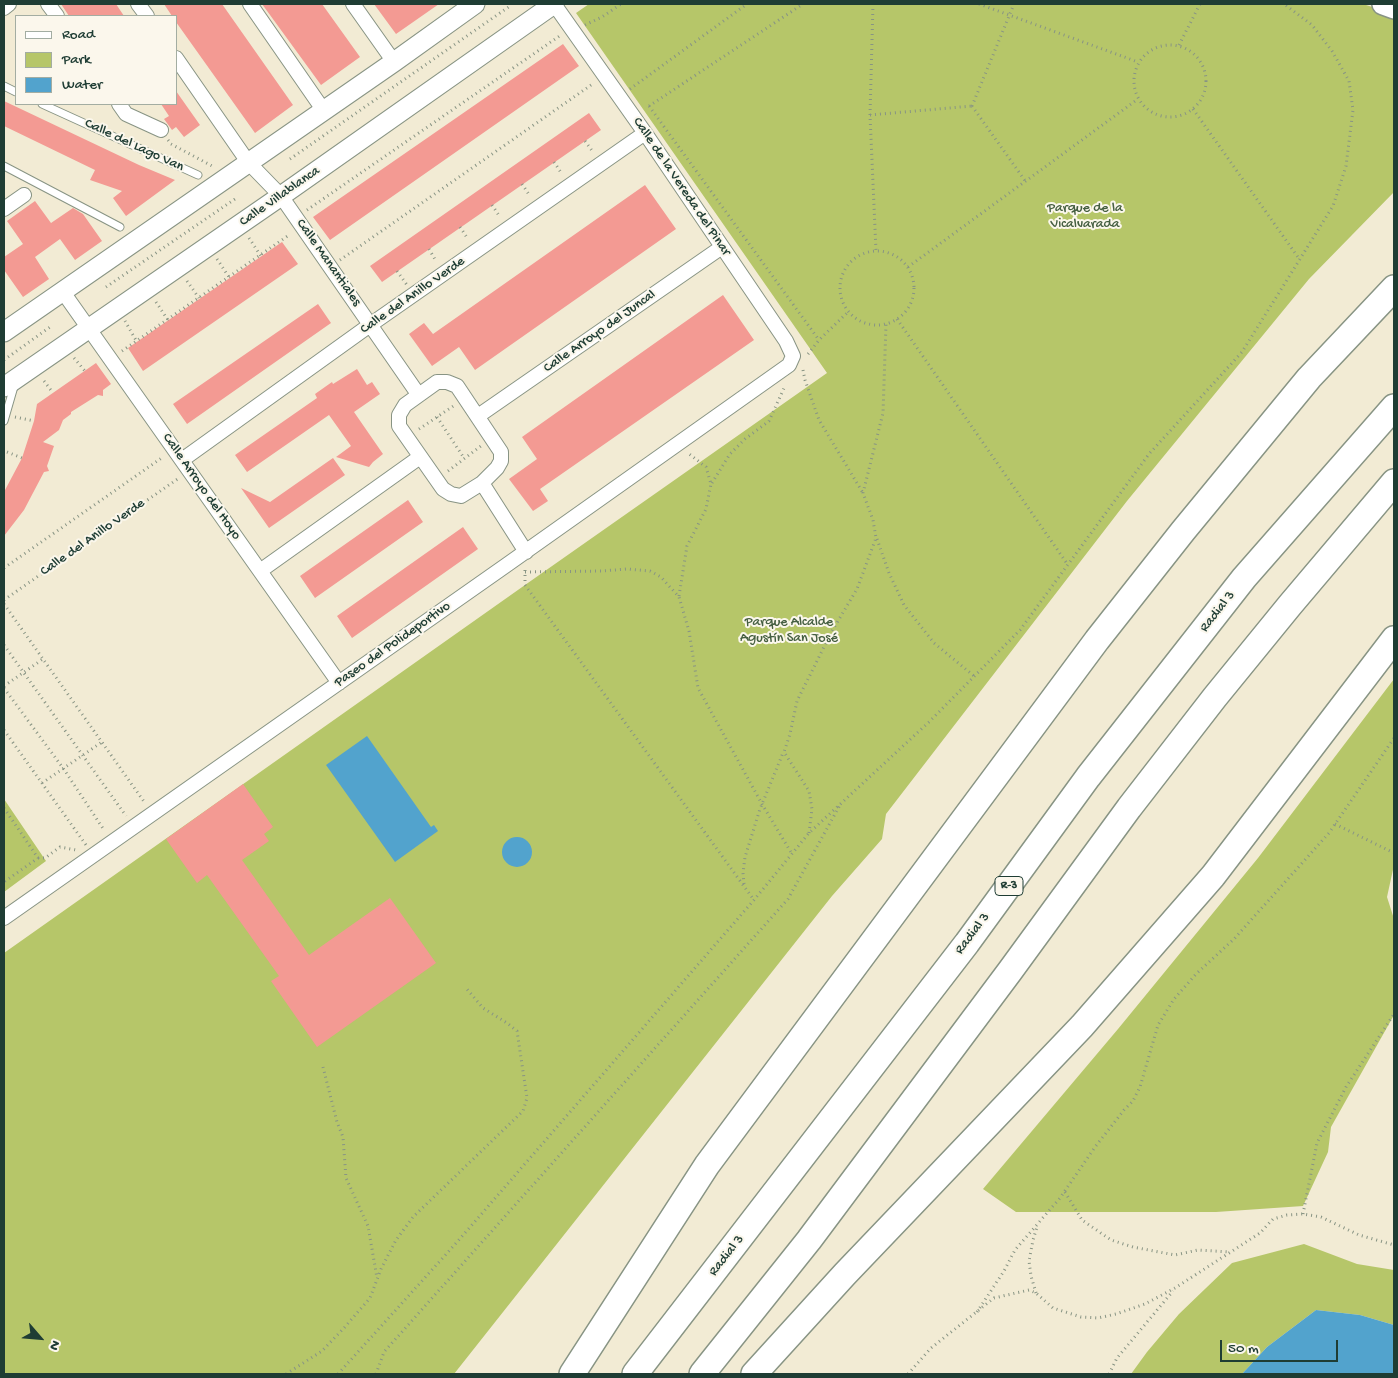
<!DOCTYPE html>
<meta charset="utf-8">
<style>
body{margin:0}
#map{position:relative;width:1398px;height:1378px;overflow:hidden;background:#f2ebd4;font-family:"Gochi Hand",sans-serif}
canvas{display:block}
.frame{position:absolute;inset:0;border:5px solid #1f3d34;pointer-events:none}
.legend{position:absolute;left:15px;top:15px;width:162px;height:90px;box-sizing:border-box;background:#fbf7ec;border:1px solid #a3ada2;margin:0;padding:6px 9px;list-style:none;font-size:15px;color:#1f3d34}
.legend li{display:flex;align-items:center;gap:10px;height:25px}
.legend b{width:25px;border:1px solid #a3ada2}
.north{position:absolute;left:15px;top:1313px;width:50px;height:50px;-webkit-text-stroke:4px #fbf7ec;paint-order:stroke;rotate:117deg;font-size:14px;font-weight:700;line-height:20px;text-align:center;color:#1f3d34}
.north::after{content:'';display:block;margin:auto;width:18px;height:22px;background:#1f3d34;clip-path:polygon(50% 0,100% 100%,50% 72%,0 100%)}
.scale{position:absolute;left:1220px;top:1340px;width:118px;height:22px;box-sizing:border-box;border:2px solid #1f3d34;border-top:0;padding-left:6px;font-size:15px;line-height:18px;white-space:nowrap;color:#1f3d34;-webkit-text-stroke:4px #fbf7ec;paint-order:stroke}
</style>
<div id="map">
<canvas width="1398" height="1378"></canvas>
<div class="frame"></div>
<ul class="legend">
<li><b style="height:6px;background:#fff"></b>Road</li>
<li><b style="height:14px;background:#b6c669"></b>Park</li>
<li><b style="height:14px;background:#52a3cd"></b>Water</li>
</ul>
<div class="north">N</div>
<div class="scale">50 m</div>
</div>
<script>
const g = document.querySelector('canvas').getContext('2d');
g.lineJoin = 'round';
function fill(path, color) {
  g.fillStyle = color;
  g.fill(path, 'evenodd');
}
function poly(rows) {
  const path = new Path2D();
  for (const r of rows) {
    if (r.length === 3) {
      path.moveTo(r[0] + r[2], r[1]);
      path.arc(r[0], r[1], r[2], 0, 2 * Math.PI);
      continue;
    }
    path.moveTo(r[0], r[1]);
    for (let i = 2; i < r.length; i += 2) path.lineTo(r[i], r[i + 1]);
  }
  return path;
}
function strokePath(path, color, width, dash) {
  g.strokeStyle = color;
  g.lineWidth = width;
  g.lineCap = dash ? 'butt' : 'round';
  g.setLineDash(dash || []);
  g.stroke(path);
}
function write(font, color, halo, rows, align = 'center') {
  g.font = font + ' "Gochi Hand",sans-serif';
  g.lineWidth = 4;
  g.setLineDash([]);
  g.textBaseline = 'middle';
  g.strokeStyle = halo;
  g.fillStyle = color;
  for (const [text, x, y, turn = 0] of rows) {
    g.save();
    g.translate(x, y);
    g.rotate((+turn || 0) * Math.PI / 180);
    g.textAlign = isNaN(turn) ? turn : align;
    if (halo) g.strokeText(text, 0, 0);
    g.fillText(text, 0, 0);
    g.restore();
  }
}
fill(poly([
 [589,4,1363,4,1394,14,1394,192,1309,279,1127,501,886,814,882,839,832,896,454,1374,4,1374,4,953,525,585,827,373,576,13],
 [1394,679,1394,865,1387,897,1394,919,1394,1015,1331,1127,1328,1152,1303,1206,1216,1212,1016,1212,983,1189,1118,1029,1258,858],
 [4,799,46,861,4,892],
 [1304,1244,1357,1264,1394,1270,1394,1325,1360,1315,1316,1310,1267,1347,1242,1374,1131,1374,1147,1352,1179,1314,1232,1263]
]), '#b6c669');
fill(poly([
 [367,736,431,827,434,825,438,831,395,862,326,765],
 [517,852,15],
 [1316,1310,1360,1315,1394,1325,1394,1374,1242,1374,1267,1347]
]), '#52a3cd');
fill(poly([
 [61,4,116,4,124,16,69,16],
 [164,4,222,4,293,105,255,133,176,22,176,16,172,16],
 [262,4,322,4,360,57,321,85],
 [374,4,439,4,396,34],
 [563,44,579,66,330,240,313,217],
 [176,91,200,125,184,137,176,127,172,130,164,119,169,116,161,104,176,104],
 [4,101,139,165,175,180,126,216,113,198,122,191,90,180,95,170,4,126],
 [589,113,601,130,382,282,370,266],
 [645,185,676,229,475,370,459,347,432,366,409,334,424,323,433,334],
 [35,201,51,223,73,208,83,214,102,241,75,260,60,239,35,257,49,279,23,297,4,270,4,257,23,244,7,221],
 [282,242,298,264,143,371,128,348],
 [723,295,754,340,540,489,548,501,533,511,509,479,537,459,522,437],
 [318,304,331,323,187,424,173,404],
 [96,363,111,384,103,390,103,396,98,395,71,412,71,414,63,420,59,430,43,442,54,446,47,466,49,471,44,472,24,510,4,536,4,492,22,458,34,421,37,404],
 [357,369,367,385,372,382,380,394,354,412,383,454,373,462,369,467,336,457,351,446,329,415,247,472,235,455,317,398,315,394,332,382,333,384],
 [333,458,345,475,269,528,241,488,270,502],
 [408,500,423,522,315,598,300,576],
 [463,527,478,549,352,638,337,616],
 [243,784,273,827,264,834,269,841,242,860,309,955,390,898,436,963,317,1047,271,981,279,976,207,875,197,883,166,839]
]), '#f39a93');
const service = poly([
 [4,86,16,92],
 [42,104,198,175],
 [4,166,120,227],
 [4,421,15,383]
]);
const minor = poly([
 [48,4,57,16],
 [138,4,147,16],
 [250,4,324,111],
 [353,4,394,62],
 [4,8,9,4],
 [176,58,248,162,281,196,418,394],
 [119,104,126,114,161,130],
 [4,209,24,195],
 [63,292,339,683],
 [437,382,447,382,457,386,501,452,501,461,497,468,482,483,461,496,451,494,443,489,399,426,399,415,405,405,437,382],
 [478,416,722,247],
 [182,460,370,325,645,133],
 [482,483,526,552],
 [260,571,420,457],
 [4,918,508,564,789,365,793,356,786,341,645,133,554,4]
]);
const secondary = poly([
 [4,332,394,62,475,4],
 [4,387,281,196,554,4]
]);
const primary = poly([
 [1383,4,1394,8]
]);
const motorway = poly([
 [572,1374,707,1165,1097,640,1183,531,1309,378,1394,288],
 [635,1374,967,943,1088,777,1244,578,1394,407],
 [702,1374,809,1240,1010,971,1129,808,1215,697,1290,605,1394,482],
 [754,1374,845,1274,1082,1026,1213,876,1394,639]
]);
strokePath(service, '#889484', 9);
strokePath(minor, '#889484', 16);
strokePath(secondary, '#889484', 21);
strokePath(primary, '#889484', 24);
strokePath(motorway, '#889484', 28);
strokePath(poly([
 [873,4,870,115,876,251],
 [979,4,1138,62],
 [585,25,602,17,621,4],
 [1170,81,36],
 [1179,45,1200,4],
 [630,89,747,4],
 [649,106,819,340],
 [649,106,803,4],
 [972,106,1014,4],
 [972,106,1026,182],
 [1193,109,1300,260],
 [870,115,972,106],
 [168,140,171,144,214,167],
 [585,141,593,152],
 [290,159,510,6],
 [554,162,562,174],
 [522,184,530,196],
 [492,205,500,217],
 [307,210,561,35],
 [460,227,468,239],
 [249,238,261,256],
 [429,249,436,261],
 [877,288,37],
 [217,259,229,277],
 [340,260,594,83],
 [908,267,1138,99],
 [397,271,407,285],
 [187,281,199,298],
 [106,287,235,199],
 [156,302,168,320],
 [897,319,1068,565],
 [125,321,137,342],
 [122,351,289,235],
 [808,354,819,340,848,312],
 [74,358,85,371],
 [4,360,50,327],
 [803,370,805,380,819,420,863,493],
 [44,381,53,393],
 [15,417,34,421],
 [437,417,464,458],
 [419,429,455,405],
 [7,452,22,458],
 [448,471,481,446],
 [712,483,730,454,745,439,769,421,785,386],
 [877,539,889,573,904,605,934,643,974,676],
 [4,568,163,457],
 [525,570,525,585,754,900],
 [525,572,602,571,627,569,650,571,661,577,679,597,689,631,698,688,762,804,792,854],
 [679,596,687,546,706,509,711,484,706,467,688,453],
 [4,600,179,478],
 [4,604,145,803],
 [4,645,126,816],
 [4,686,43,659],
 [4,688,63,768,104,830],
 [4,730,86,845],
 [42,783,102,742],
 [4,808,38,858,4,882],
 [1335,824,1394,853],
 [809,833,812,809,809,791,784,752,790,734,797,701,832,631,857,589,876,538,873,520,863,493,883,413,886,324],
 [38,858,45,858,60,847,76,850],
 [744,884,743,873,745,857,760,809,783,753],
 [323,1067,337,1122,343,1137,346,1178,368,1226,377,1278],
 [1065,1192,1082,1220,1111,1240,1133,1247,1175,1255,1198,1250,1230,1252],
 [1303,1214,1317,1143,1346,1087,1394,1014],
 [1036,1293,1031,1276,1029,1261,1033,1240,1037,1227],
 [977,1312,1004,1271,1015,1250,1060,1198,1095,1147,1124,1110,1133,1101,1140,1087,1158,1025,1174,999,1196,974,1234,939,1329,833,1394,738],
 [286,1374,322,1351,344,1328,370,1298,381,1269,396,1240,413,1217,523,1111,527,1098,517,1031,507,1023,483,1008,466,988],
 [338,1374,458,1241,754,900,809,833,929,722,1020,630,1149,454,1242,352,1333,206,1346,166,1353,110,1349,81,1332,51,1312,25,1284,4],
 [376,1374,384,1352,788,899,840,805],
 [908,1374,931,1348,994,1298,1029,1290,1036,1293,1053,1308,1081,1317,1098,1318,1116,1314,1145,1304,1175,1288,1260,1233,1273,1219,1287,1215,1303,1214,1321,1217,1359,1235,1394,1245],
 [1109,1374,1117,1358,1173,1291]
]), '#889484', 3, [1, 4]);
strokePath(service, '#fff', 7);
strokePath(minor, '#fff', 14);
strokePath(secondary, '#fff', 19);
strokePath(primary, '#fff', 21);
strokePath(motorway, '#fff', 25);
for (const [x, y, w] of [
 [1009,886,28]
]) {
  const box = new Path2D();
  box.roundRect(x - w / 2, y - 9.5, w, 19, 4);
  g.fillStyle = '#fbf7ec';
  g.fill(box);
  strokePath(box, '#1f3d34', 1);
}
write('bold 12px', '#1f3d34', null, [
 ["R-3",1009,886]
]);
write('14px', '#1f3d34', '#fbf7ec', [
 ["Calle del Lago Van",134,146,25],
 ["Calle de la Vereda del Pinar",681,187,56],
 ["Calle Villablanca",280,197,-35],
 ["Calle Manantiales",328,263,55],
 ["Calle del Anillo Verde",413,296,-35],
 ["Calle Arroyo del Juncal",600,332,-35],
 ["Calle Arroyo del Hoyo",201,487,55],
 ["Calle del Anillo Verde",93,538,-35],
 ["Radial 3",1218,612,-52],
 ["Paseo del Polideportivo",393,645,-35],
 ["Radial 3",973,934,-53],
 ["Radial 3",727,1256,-52]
]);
write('14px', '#455f41', '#fbf7ec', [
 ["Parque de la",1085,209],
 ["Vicalvarada",1085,225],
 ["Parque Alcalde",789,623],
 ["Agustín San José",789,639]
]);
</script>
